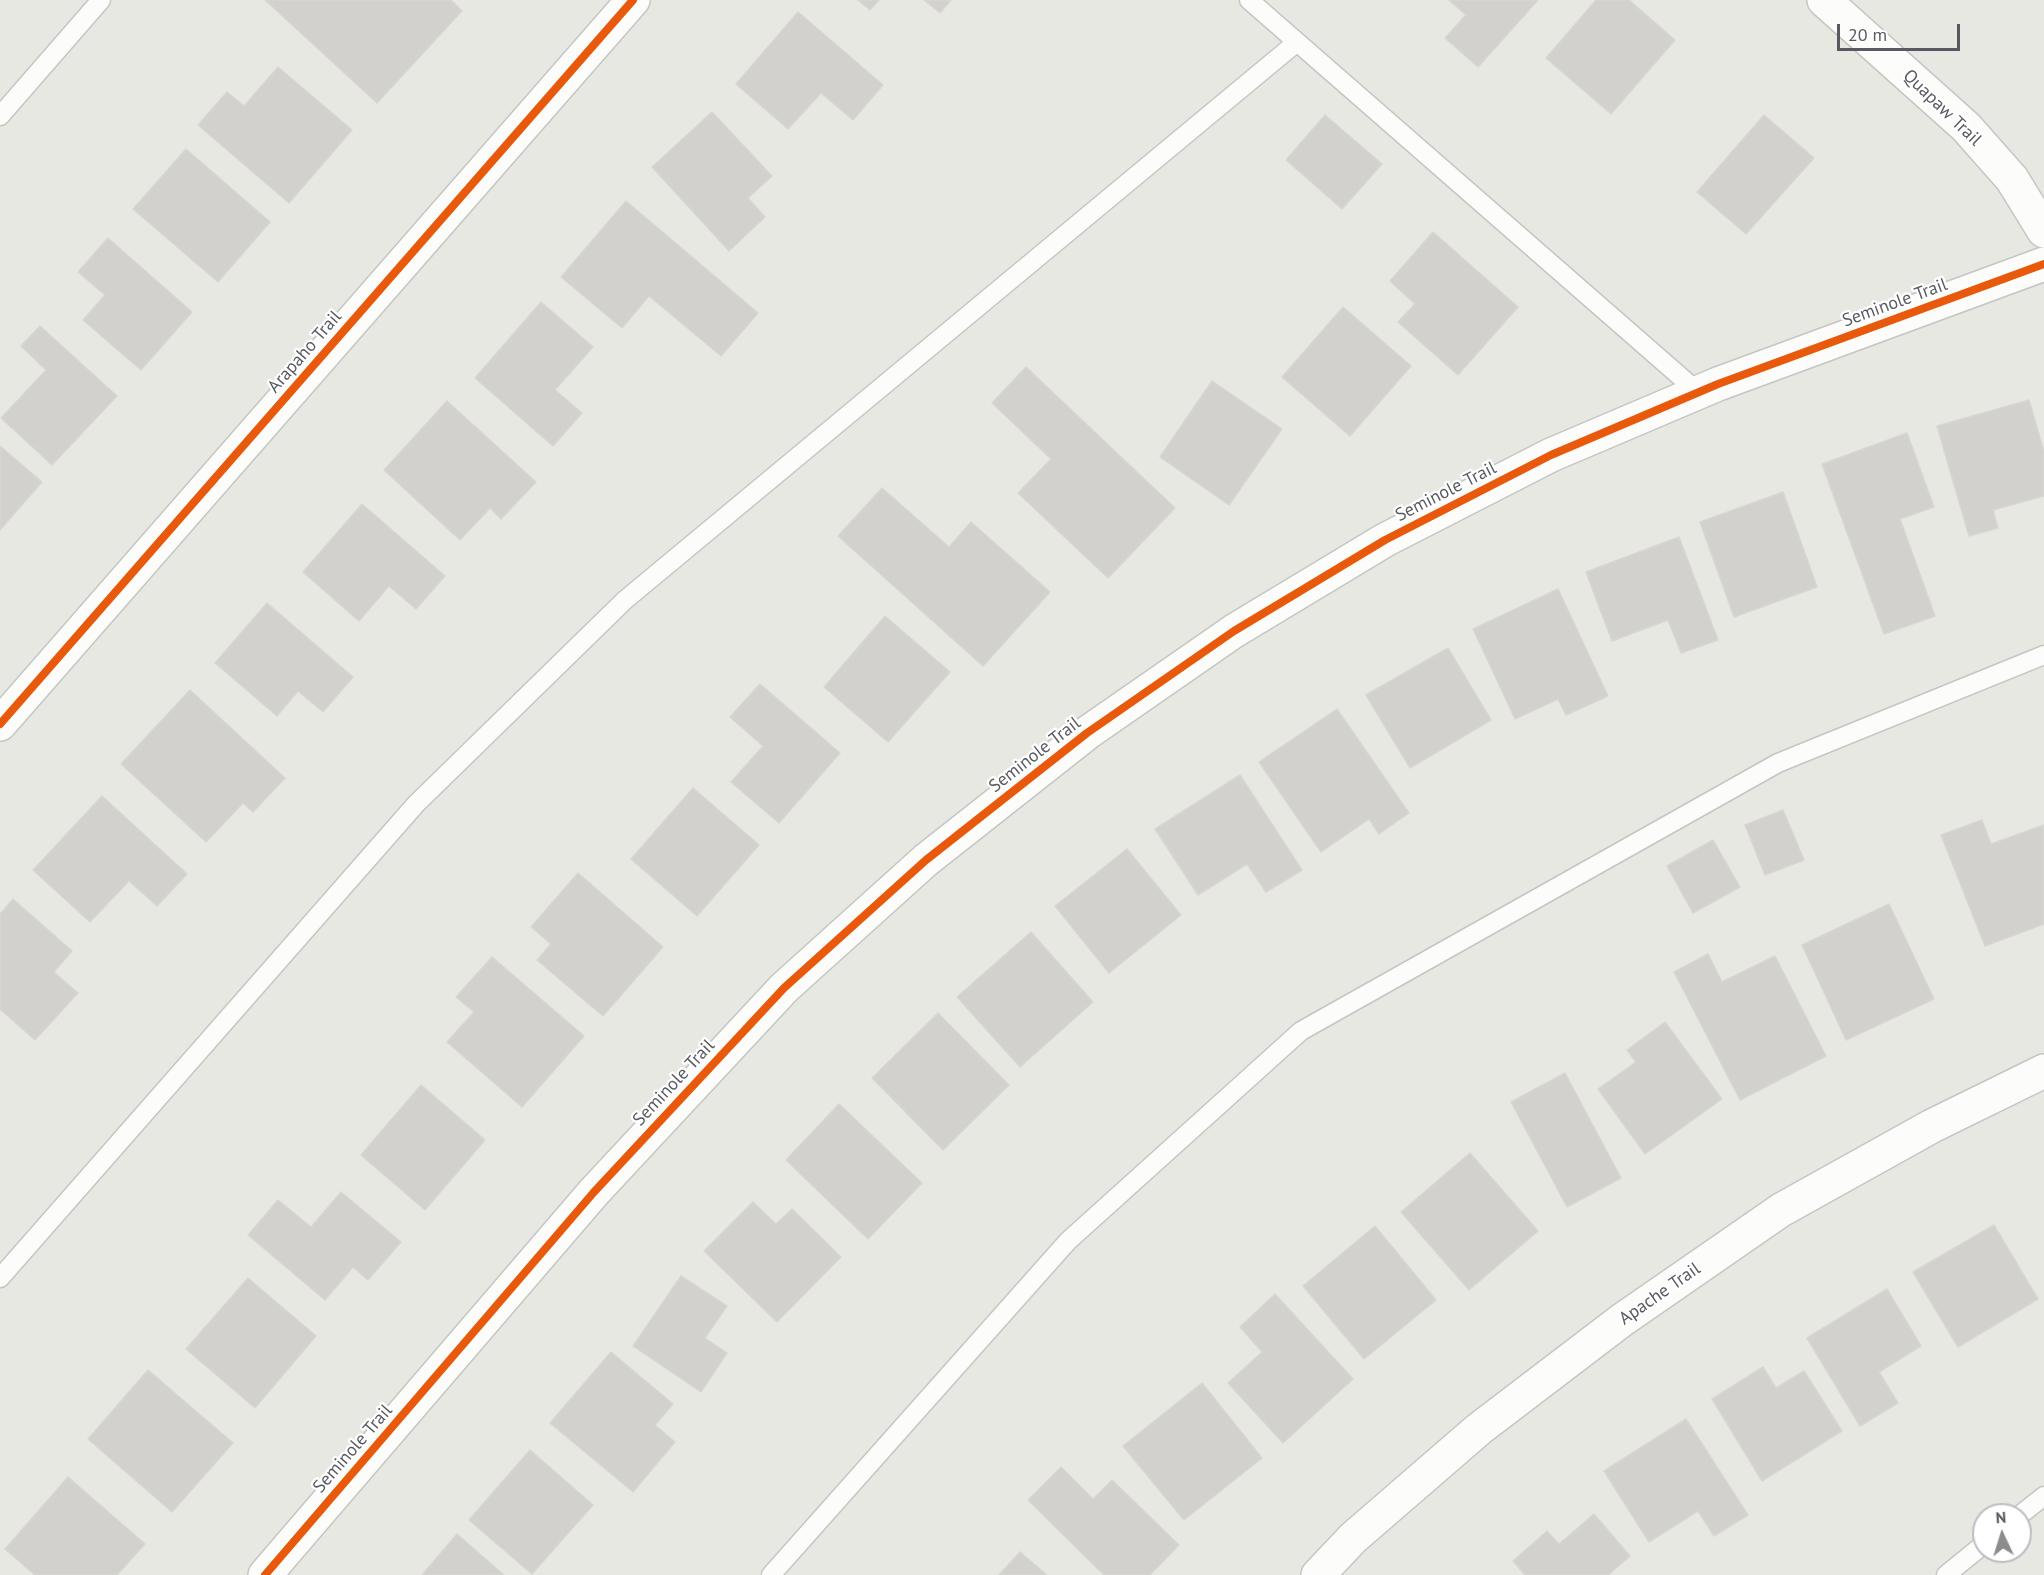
<!DOCTYPE html>
<style>
body{margin:0}
#map{position:relative;width:2044px;height:1575px;overflow:hidden;background:#e8e8e2;font-family:"PT Sans",sans-serif}
canvas{display:block}
.north{position:absolute;left:1972px;top:1503px;width:60px;height:60px;box-sizing:border-box;background:#fff;border:2px solid #bcbdc0;border-radius:50%;rotate:356deg;font-size:16px;font-weight:700;line-height:24px;text-align:center;color:#575b61}
.north::after{content:'';display:block;margin:auto;width:21px;height:27px;background:#8a8c8e;clip-path:polygon(50% 0,100% 100%,50% 72%,0 100%)}
.scale{position:absolute;left:1837px;top:24px;width:123px;height:27px;box-sizing:border-box;border:3px solid #575b61;border-top:0;padding-left:8px;font-size:18px;line-height:21px;white-space:nowrap;color:#575b61;-webkit-text-stroke:4px #fff;paint-order:stroke}
</style>
<div id="map">
<canvas width="2044" height="1575"></canvas>
<div class="north">N</div>
<div class="scale">20 m</div>
</div>
<script>
const g = document.querySelector('canvas').getContext('2d');
g.lineJoin = 'round';
function fill(path, color) {
  g.fillStyle = color;
  g.fill(path, 'evenodd');
}
function poly(rows) {
  const path = new Path2D();
  for (const r of rows) {
    path.moveTo(r[0], r[1]);
    for (let i = 2; i < r.length; i += 2) path.lineTo(r[i], r[i + 1]);
  }
  return path;
}
function strokePath(path, color, width, dash) {
  g.strokeStyle = color;
  g.lineWidth = width;
  g.lineCap = dash ? 'butt' : 'round';
  g.setLineDash(dash || []);
  g.stroke(path);
}
function write(font, color, halo, rows, align = 'center') {
  g.font = font + ' "PT Sans",sans-serif';
  g.lineWidth = 4.5;
  g.setLineDash([]);
  g.textBaseline = 'middle';
  g.strokeStyle = halo;
  g.fillStyle = color;
  for (const [text, x, y, turn = 0] of rows) {
    g.save();
    g.translate(x, y);
    g.rotate((+turn || 0) * Math.PI / 180);
    g.textAlign = isNaN(turn) ? turn : align;
    if (halo) g.strokeText(text, 0, 0);
    g.fillText(text, 0, 0);
    g.restore();
  }
}
const building = poly([
 [265,0,451,0,462,11,377,103,265,0],
 [858,0,879,0,870,10,858,0],
 [924,0,951,0,940,13,924,0],
 [1449,0,1538,0,1478,67,1445,38,1466,15,1449,0],
 [1596,0,1629,0,1675,40,1611,114,1546,58,1596,0],
 [798,12,883,85,853,120,821,93,788,129,736,84,798,12],
 [278,67,352,130,289,203,198,125,227,92,244,106,278,67],
 [712,112,772,176,748,198,765,217,729,251,652,167,712,112],
 [1325,115,1382,164,1342,209,1286,160,1325,115],
 [1764,115,1814,158,1746,234,1697,192,1764,115],
 [186,149,270,222,218,282,133,209,186,149],
 [626,201,758,313,721,356,649,296,622,328,561,277,626,201],
 [1433,232,1518,307,1458,375,1398,322,1415,304,1390,281,1433,232],
 [108,238,192,312,141,370,83,320,105,295,78,272,108,238],
 [541,302,593,347,555,390,582,413,553,446,475,378,541,302],
 [1343,307,1411,366,1350,436,1282,377,1343,307],
 [40,326,117,396,52,465,1,418,46,370,21,346,40,326],
 [1026,367,1175,508,1108,578,1018,493,1051,459,992,403,1026,367],
 [1212,381,1282,429,1229,505,1160,457,1212,381],
 [2029,400,2044,452,2044,496,1993,510,1998,528,1969,536,1937,426,2029,400],
 [447,401,536,482,501,519,490,508,460,540,384,470,447,401],
 [1907,433,1934,507,1900,519,1935,616,1884,634,1822,464,1907,433],
 [0,446,42,482,0,530,0,446],
 [882,488,949,547,971,522,1050,592,983,666,838,536,882,488],
 [1783,492,1817,587,1734,617,1700,522,1783,492],
 [362,504,445,576,416,609,389,586,359,621,303,572,362,504],
 [1679,537,1718,640,1681,653,1668,620,1612,641,1586,572,1679,537],
 [1558,589,1608,696,1566,715,1558,699,1515,719,1473,629,1558,589],
 [267,603,353,677,323,712,298,691,277,716,215,663,267,603],
 [885,616,950,672,888,742,824,687,885,616],
 [1448,648,1491,720,1410,768,1366,695,1448,648],
 [760,684,840,753,779,823,731,782,763,746,730,717,760,684],
 [190,690,285,778,253,812,243,803,206,842,121,764,190,690],
 [1337,709,1409,813,1379,834,1369,819,1321,852,1259,762,1337,709],
 [1240,775,1302,870,1266,892,1247,864,1198,895,1155,829,1240,775],
 [693,788,759,845,697,916,631,859,693,788],
 [102,796,187,874,157,906,129,881,90,922,33,870,102,796],
 [1783,810,1804,860,1765,875,1745,825,1783,810],
 [1982,820,1991,844,2044,825,2044,924,1985,946,1941,835,1982,820],
 [1713,840,1740,887,1693,913,1667,866,1713,840],
 [1127,849,1181,915,1109,973,1055,906,1127,849],
 [578,873,663,947,603,1016,537,960,551,944,531,927,578,873],
 [13,899,72,951,54,972,78,993,35,1040,0,1009,0,914,13,899],
 [1889,904,1934,999,1846,1040,1802,945,1889,904],
 [1031,932,1093,1002,1020,1067,957,997,1031,932],
 [1708,954,1722,982,1775,956,1826,1056,1740,1100,1674,972,1708,954],
 [492,957,584,1036,522,1107,447,1042,474,1012,456,997,492,957],
 [938,1013,1009,1085,943,1150,872,1078,938,1013],
 [1665,1022,1722,1099,1645,1154,1598,1089,1636,1062,1627,1050,1665,1022],
 [1565,1073,1621,1178,1567,1207,1511,1102,1565,1073],
 [421,1085,485,1140,425,1210,361,1155,421,1085],
 [839,1104,922,1183,868,1239,786,1160,839,1104],
 [1470,1153,1538,1231,1469,1290,1401,1212,1470,1153],
 [341,1192,401,1242,368,1280,353,1267,325,1300,248,1235,278,1200,311,1227,341,1192],
 [753,1202,776,1224,792,1209,841,1257,777,1322,704,1251,753,1202],
 [1994,1225,2038,1299,1958,1347,1913,1272,1994,1225],
 [1375,1226,1436,1300,1364,1359,1303,1286,1375,1226],
 [681,1276,727,1306,705,1338,727,1353,701,1392,633,1346,681,1276],
 [248,1278,316,1336,255,1408,186,1349,248,1278],
 [1887,1289,1921,1346,1879,1372,1898,1403,1860,1426,1807,1338,1887,1289],
 [1275,1294,1353,1379,1283,1443,1228,1383,1262,1352,1240,1327,1275,1294],
 [611,1352,673,1404,655,1425,675,1442,633,1492,550,1423,611,1352],
 [1763,1367,1776,1388,1804,1371,1842,1431,1762,1481,1712,1399,1763,1367],
 [148,1370,233,1443,172,1512,88,1439,148,1370],
 [1202,1383,1262,1458,1184,1520,1123,1446,1202,1383],
 [1686,1419,1748,1515,1714,1536,1698,1511,1649,1542,1604,1471,1686,1419],
 [530,1450,593,1505,532,1574,469,1520,530,1450],
 [1061,1467,1093,1499,1112,1480,1179,1545,1150,1575,1104,1575,1028,1500,1061,1467],
 [68,1477,145,1544,117,1575,35,1575,5,1549,68,1477],
 [1594,1514,1630,1556,1608,1575,1525,1575,1513,1561,1547,1531,1559,1544,1594,1514],
 [457,1534,504,1575,422,1575,457,1534],
 [1020,1552,1047,1575,999,1575,1020,1552]
]);
fill(building, '#d2d1cd');
strokePath(building, '#d8d6d1', 1.5);
const service = poly([
 [1249,0,1698,392],
 [0,116,101,0],
 [0,1278,416,804,625,600,1297,42],
 [2020,1515,2044,1496],
 [771,1575,1068,1241,1301,1031,1778,763,2044,655],
 [1946,1575,1984,1544]
]);
const minor = poly([
 [1824,0,1966,127,2012,179,2044,231],
 [0,724,633,0],
 [265,1575,594,1192,784,988,926,860,1087,733,1234,631,1385,540,1551,455,1718,384,2044,264],
 [1318,1575,1353,1538,1479,1429,1622,1320,1781,1210,1932,1126,2044,1071]
]);
strokePath(service, '#c5c6c4', 21);
strokePath(minor, '#c5c6c4', 36);
strokePath(service, '#fcfcfb', 18);
strokePath(minor, '#fcfcfb', 33);
strokePath(poly([
 [0,724,633,0],
 [265,1575,594,1192,784,988,926,860,1087,733,1234,631,1385,540,1551,455,1718,384,2044,264]
]), '#e8590c', 8);
write('18px', '#575b61', '#fff', [
 ["Quapaw Trail",1942,108,44],
 ["Seminole Trail",1895,303,-20],
 ["Arapaho Trail",305,352,-49],
 ["Seminole Trail",1446,492,-27],
 ["Seminole Trail",1035,755,-38],
 ["Seminole Trail",674,1083,-47],
 ["Apache Trail",1660,1294,-35],
 ["Seminole Trail",353,1449,-49]
]);
</script>
